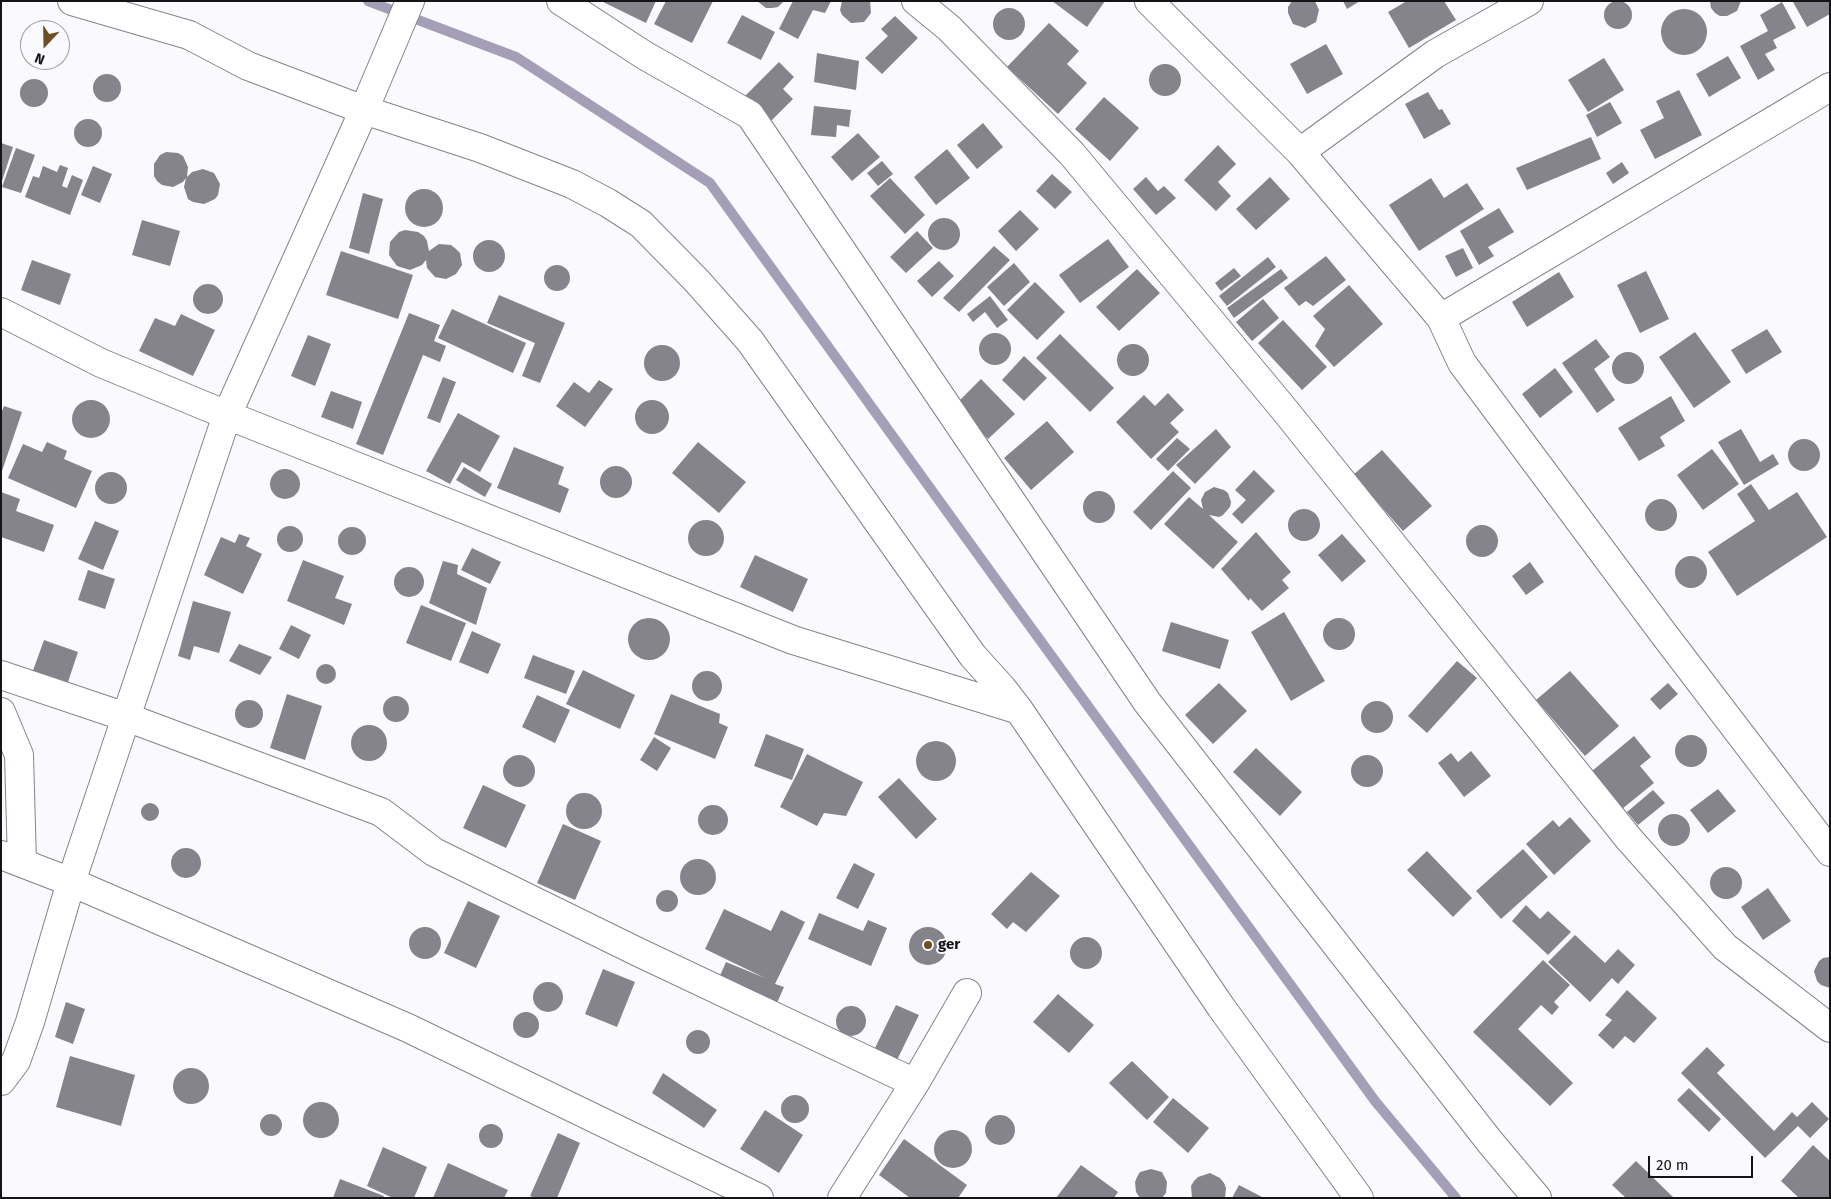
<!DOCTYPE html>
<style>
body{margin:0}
#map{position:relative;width:1831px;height:1199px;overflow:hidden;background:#faf9fd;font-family:"Fira Sans",sans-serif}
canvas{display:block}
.frame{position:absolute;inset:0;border:2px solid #141316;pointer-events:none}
.north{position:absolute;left:20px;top:20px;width:50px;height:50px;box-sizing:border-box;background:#faf9fd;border:1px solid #9e9da1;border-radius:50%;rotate:201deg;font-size:14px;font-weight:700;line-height:20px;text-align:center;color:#141316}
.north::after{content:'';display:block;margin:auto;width:18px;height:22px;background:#6e4f24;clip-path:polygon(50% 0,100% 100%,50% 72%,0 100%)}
.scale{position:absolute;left:1648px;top:1156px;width:105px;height:22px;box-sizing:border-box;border:2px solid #141316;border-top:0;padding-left:6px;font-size:15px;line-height:18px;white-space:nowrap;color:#141316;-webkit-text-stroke:4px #faf9fd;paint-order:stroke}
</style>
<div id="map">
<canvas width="1831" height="1199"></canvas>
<div class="frame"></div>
<div class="north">N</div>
<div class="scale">20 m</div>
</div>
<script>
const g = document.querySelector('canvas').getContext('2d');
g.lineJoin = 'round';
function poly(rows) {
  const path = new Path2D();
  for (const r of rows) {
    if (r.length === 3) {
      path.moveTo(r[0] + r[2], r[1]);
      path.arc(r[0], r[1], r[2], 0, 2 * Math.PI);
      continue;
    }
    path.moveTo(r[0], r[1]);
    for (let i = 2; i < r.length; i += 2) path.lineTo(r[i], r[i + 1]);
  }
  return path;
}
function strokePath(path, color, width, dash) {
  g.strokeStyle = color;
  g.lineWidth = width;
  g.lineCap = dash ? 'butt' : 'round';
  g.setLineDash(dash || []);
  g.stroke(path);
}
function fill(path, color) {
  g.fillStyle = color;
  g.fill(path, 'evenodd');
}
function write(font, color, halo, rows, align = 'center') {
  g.font = font + ' "Fira Sans",sans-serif';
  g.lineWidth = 4;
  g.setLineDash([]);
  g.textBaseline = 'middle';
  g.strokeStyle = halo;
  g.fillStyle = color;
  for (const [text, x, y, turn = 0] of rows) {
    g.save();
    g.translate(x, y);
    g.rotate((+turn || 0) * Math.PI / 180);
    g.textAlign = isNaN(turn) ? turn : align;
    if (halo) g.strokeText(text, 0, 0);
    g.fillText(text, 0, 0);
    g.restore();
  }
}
strokePath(poly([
 [368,1,516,57,710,183,1000,585,1375,1101,1456,1198]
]), '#a49eb6', 10);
fill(poly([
 [1618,15,14],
 [601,1,656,1,646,23],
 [666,1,713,1,692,43,654,24],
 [757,1,784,1,778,7,772,8,766,8],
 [793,1,831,1,825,13,813,10,798,39,779,29],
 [842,1,870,1,871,13,864,22,851,23,842,15,840,10],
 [1052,1,1105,1,1087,27],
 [1292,1,1315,1,1319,10,1316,22,1305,28,1293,24,1288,13,1288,7],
 [1343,1,1360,1,1347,9],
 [1407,1,1444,1,1456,20,1409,48,1388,12],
 [1710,1,1741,1,1737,11,1727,16,1720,16,1715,13,1711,8],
 [1796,1,1830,1,1830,14,1807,27,1793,2],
 [1782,2,1796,28,1773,40,1777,48,1765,54,1775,70,1758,80,1740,46,1768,31,1760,15],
 [1009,24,16],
 [1684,32,23],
 [742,15,775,32,761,60,727,43],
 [895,16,918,38,882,74,865,58,888,36,881,29],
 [1049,23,1079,51,1067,64,1087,83,1058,114,1007,67],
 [1326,44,1343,74,1307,94,1290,64],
 [817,53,859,61,856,90,814,82],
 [1728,56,1741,78,1709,97,1696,74],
 [1604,58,1624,90,1588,112,1568,80],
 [779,62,794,77,783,89,793,99,770,122,745,96],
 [1165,80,16],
 [107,88,14],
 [34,93,14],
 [1679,90,1702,135,1655,159,1640,130,1664,118,1656,101],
 [1428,92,1439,110,1442,109,1451,124,1424,139,1405,104],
 [1104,97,1139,128,1110,161,1075,129],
 [1610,102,1622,123,1597,137,1586,115],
 [814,106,851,110,849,127,837,125,836,137,811,135],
 [88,133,14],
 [983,123,1003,147,977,169,957,145],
 [858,133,880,157,852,181,831,157],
 [1591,137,1601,159,1527,190,1516,168],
 [1,143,13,147,2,181,1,181],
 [1218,145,1236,164,1218,182,1231,196,1216,211,1184,180],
 [16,148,35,155,21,193,2,187],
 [947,149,970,178,936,205,914,177],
 [166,152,178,153,183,156,188,167,187,177,192,172,203,169,214,173,220,184,218,195,215,199,204,204,193,202,188,199,184,187,186,178,183,182,173,187,162,185,157,181,154,176,154,164,160,155],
 [882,161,893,174,878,186,867,173],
 [1622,162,1629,173,1613,184,1606,173],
 [60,165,68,168,62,186,67,188,72,175,83,180,70,215,25,197,33,176,39,178,43,166,57,172],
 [93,166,112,174,100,203,81,195],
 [1052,174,1072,192,1055,209,1036,191],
 [1146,177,1158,191,1164,186,1176,198,1156,215,1133,189],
 [1270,177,1290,199,1256,230,1236,209],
 [890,178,925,215,905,234,870,196],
 [1431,178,1444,198,1467,183,1484,209,1419,251,1389,205],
 [424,208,19],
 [363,193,383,199,369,254,349,248],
 [1499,208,1514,232,1488,247,1494,256,1479,265,1460,231],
 [1020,210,1039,229,1016,251,998,231],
 [944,234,16],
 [142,220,180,231,170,266,132,255],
 [405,230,418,232,424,236,427,241,429,251,439,244,451,245,456,249,460,253,462,265,456,274,446,279,435,277,427,268,426,260,422,265,410,270,397,266,389,255,390,242,399,232],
 [917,231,933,248,906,273,890,257],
 [1108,239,1129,267,1080,303,1059,275],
 [489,256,16],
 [994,246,1010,260,959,312,943,298],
 [1463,248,1473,268,1456,277,1445,256],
 [341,251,413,275,398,319,326,295],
 [1326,256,1346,280,1313,306,1306,301,1299,306,1284,288],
 [1268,257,1276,267,1227,306,1219,296],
 [32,260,71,274,60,305,21,290],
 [939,261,954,276,932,297,917,281],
 [1014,263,1030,282,1004,306,987,287],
 [557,278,13],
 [1234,268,1241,276,1221,291,1215,283],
 [1137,269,1160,293,1119,331,1096,307],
 [1281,269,1288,278,1234,318,1227,308],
 [1646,271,1669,319,1640,333,1617,285],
 [1559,272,1574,297,1527,327,1512,302],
 [1035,282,1065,312,1037,340,1007,310],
 [208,299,15],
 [1349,285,1383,324,1334,367,1315,346,1325,329,1313,316],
 [499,295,565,323,540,383,522,376,535,343,487,323],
 [990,296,1008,320,997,328,985,312,973,322,967,314],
 [1263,299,1279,318,1252,341,1236,322],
 [452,309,526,343,513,373,438,338],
 [409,313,440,325,434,341,446,346,440,362,423,355,383,455,356,444],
 [181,314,215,330,193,376,139,351,155,318,175,326],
 [1283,320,1327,367,1302,390,1258,343],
 [1767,329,1782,352,1746,374,1731,350],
 [1695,332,1731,382,1694,408,1659,357],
 [995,349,16],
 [1060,334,1114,388,1090,412,1036,358],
 [308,335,331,344,315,386,291,376],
 [1596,339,1610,357,1594,369,1615,400,1597,413,1562,363],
 [1133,360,16],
 [662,363,18],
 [1628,368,16],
 [1024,356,1047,378,1024,401,1002,380],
 [1555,368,1573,392,1540,418,1522,394],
 [443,377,456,382,440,423,427,418],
 [981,379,1015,414,988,439,955,405],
 [599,380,613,389,585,427,556,406,574,382,589,393],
 [331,391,362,402,353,429,321,417],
 [1168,393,1184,410,1170,423,1179,432,1151,459,1116,422,1144,395,1155,406],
 [1671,396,1685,421,1660,437,1665,446,1639,461,1618,428],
 [91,419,19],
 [652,417,17],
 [4,406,22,412,2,471,1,414],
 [458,413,500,436,480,472,462,462,450,484,426,471],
 [1047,421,1074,452,1031,490,1004,458],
 [1216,429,1231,447,1195,484,1176,465],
 [1741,429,1760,462,1773,454,1779,464,1744,485,1718,442],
 [1177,438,1190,449,1168,471,1156,459],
 [1804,455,16],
 [47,442,67,451,64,459,92,471,76,508,8,478,23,444,42,452],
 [698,442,746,482,719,513,672,473],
 [514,447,564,467,558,484,569,489,560,513,497,488],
 [1712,449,1739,484,1703,510,1677,475],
 [1382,450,1432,506,1403,531,1353,475],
 [616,482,16],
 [464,467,492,484,485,497,456,480],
 [285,484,15],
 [1254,470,1275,491,1242,524,1232,514,1246,500,1235,490],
 [1173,471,1191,488,1151,530,1133,512],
 [111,488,16],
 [1751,484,1769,510,1797,492,1827,537,1737,596,1708,552,1755,521,1737,494],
 [1214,487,1224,490,1228,493,1231,502,1230,507,1223,515,1219,517,1209,515,1238,542,1213,569,1164,524,1189,497,1203,509,1201,500,1205,492],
 [1099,507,16],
 [1,492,20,499,16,511,54,525,44,552,1,537],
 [1661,515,16],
 [1304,525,16],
 [706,538,18],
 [95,521,119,531,103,570,78,559],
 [1482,541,16],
 [290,539,13],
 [352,541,14],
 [1256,532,1291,572,1282,580,1289,588,1262,611,1250,598,1249,601,1221,569],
 [239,534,250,538,246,546,262,554,243,594,204,575,221,537,235,543],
 [1342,534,1366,561,1342,582,1318,555],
 [472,548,501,562,490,584,461,570],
 [755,555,808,579,793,612,740,587],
 [1691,572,16],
 [303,560,344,576,335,598,352,604,344,625,287,601],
 [443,561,458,565,457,574,487,588,476,625,429,603],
 [1530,562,1544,582,1526,595,1512,576],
 [409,582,15],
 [88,570,115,579,105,609,78,600],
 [193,601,231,612,219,653,194,646,190,660,178,656],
 [421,605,466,623,451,661,406,643],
 [1284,612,1325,681,1291,701,1251,632],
 [649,639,21],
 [1339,634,16],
 [1171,622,1229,640,1220,669,1162,651],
 [291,625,311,635,299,659,279,649],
 [472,631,501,644,488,674,459,662],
 [44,640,78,652,65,691,30,679],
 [239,644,272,657,260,675,229,661],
 [533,655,575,671,566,694,524,678],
 [1457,661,1477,678,1427,733,1408,716],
 [326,674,10],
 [583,670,635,695,620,729,566,704],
 [707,686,15],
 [1570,671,1619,726,1585,756,1536,700],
 [1219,683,1247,711,1213,744,1185,715],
 [1668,683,1678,694,1660,710,1650,699],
 [287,694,322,706,305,760,270,748],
 [671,694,720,714,719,723,728,727,715,759,654,734],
 [537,695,570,710,555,743,522,727],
 [396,709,13],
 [249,714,14],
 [1377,717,16],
 [369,743,18],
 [766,734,804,749,792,780,754,766],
 [1691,751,16],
 [1634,736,1651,757,1640,766,1654,783,1622,809,1592,771],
 [654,737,671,748,657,771,640,760],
 [936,761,20],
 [1256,748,1302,792,1280,816,1233,772],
 [1471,751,1491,776,1464,797,1438,763,1451,753,1458,762],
 [807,754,863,782,846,816,824,813,817,826,780,807],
 [519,771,16],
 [1367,771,16],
 [899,778,937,819,916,839,878,797],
 [483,785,526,805,506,848,463,828],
 [1718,789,1736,811,1708,833,1690,810],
 [1653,790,1665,803,1638,825,1627,812],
 [584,811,18],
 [150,812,9],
 [713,820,15],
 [1674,830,16],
 [1570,817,1591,841,1554,875,1526,844,1553,820,1559,827],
 [563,824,601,841,575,900,537,883],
 [186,863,15],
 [1523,849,1548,877,1501,919,1476,891],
 [1427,851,1472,898,1453,917,1407,870],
 [698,877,18],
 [854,863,875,874,858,909,836,898],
 [1726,883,16],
 [1031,872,1060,896,1026,932,1013,922,1007,929,991,914],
 [1768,888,1791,921,1763,940,1741,907],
 [667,901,11],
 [468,901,500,916,476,968,444,953],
 [1526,905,1540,919,1548,911,1571,932,1548,955,1512,921],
 [724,909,771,931,781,910,805,922,775,984,784,987,777,1003,719,978,726,962,765,978,705,949],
 [819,913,863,931,868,920,887,928,871,966,808,939],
 [425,943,16],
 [928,946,19],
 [1575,935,1605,963,1618,949,1635,965,1618,984,1612,978,1590,1002,1548,962],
 [1086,953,16],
 [1830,957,1830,988,1821,985,1817,981,1814,971,1819,961,1823,958],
 [1543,960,1570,985,1554,1002,1559,1007,1552,1015,1541,1005,1518,1029,1573,1083,1550,1106,1473,1032],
 [603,969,635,982,617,1027,585,1014],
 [548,997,15],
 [1627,990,1657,1018,1634,1043,1625,1036,1613,1049,1598,1035,1612,1020,1605,1015],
 [1058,994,1094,1025,1069,1053,1033,1022],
 [66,1002,85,1009,73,1044,55,1037],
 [896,1005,919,1015,897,1060,874,1050],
 [851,1021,15],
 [526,1025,13],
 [698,1042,12],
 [1707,1047,1725,1065,1717,1073,1774,1131,1792,1112,1797,1117,1812,1102,1829,1119,1810,1138,1798,1126,1765,1158,1681,1073],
 [70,1056,135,1075,121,1126,56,1107],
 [1132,1061,1169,1097,1147,1120,1109,1083],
 [191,1086,18],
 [663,1073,717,1110,704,1128,652,1093],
 [1689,1088,1721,1119,1709,1132,1677,1100],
 [795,1109,14],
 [1173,1098,1209,1128,1188,1153,1153,1122],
 [321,1120,18],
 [765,1110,803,1135,779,1173,740,1149],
 [271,1125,11],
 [1000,1130,15],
 [491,1136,12],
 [953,1149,19],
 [558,1133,580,1143,557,1198,536,1198,530,1196],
 [904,1139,967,1185,958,1198,910,1198,879,1175],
 [1813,1145,1830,1161,1830,1198,1799,1198,1781,1181],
 [383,1147,427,1167,414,1198,393,1198,367,1186],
 [1636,1161,1674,1198,1626,1198,1612,1185],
 [448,1163,508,1190,504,1198,433,1198],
 [1081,1165,1118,1192,1114,1198,1056,1198],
 [1151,1169,1162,1172,1167,1182,1166,1193,1162,1198,1140,1198,1136,1192,1135,1182,1137,1177,1140,1172],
 [1210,1173,1220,1178,1224,1183,1226,1188,1225,1198,1192,1198,1191,1186,1194,1181,1198,1177],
 [340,1179,384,1196,383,1198,333,1198],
 [1239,1185,1262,1197,1261,1198,1232,1198]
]), '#85838c');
const minor = poly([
 [72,1,189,35,248,66,364,110,480,148,572,184,608,203,641,224,697,281,750,341,973,656,1002,688,1019,710,1221,1007,1359,1198],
 [561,1,644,55,750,115,1147,702,1490,1142,1537,1198],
 [916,1,949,28,1072,154,1283,408,1629,839,1725,947,1830,1028],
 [1149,1,1300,152,1441,318,1462,363,1663,633,1830,852],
 [1300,152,1435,54,1529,1],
 [1,312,101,363,227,415,793,640,1019,710],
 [1441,318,1830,87],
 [1,675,126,717,381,812,434,852,638,952,915,1083],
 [1,712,19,755,22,863],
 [1,855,71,882,408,1028,759,1198],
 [1,1081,16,1061,30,1022,71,882,227,415,364,110,410,1],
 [842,1198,915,1083,967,993]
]);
strokePath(minor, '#85838c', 30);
strokePath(minor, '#fff', 28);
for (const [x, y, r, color] of [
 [928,945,5,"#6e4f24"]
]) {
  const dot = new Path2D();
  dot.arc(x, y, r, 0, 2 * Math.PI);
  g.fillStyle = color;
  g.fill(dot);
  strokePath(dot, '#faf9fd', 2);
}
write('bold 15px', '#141316', '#faf9fd', [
 ["ger",938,945]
], 'left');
</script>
